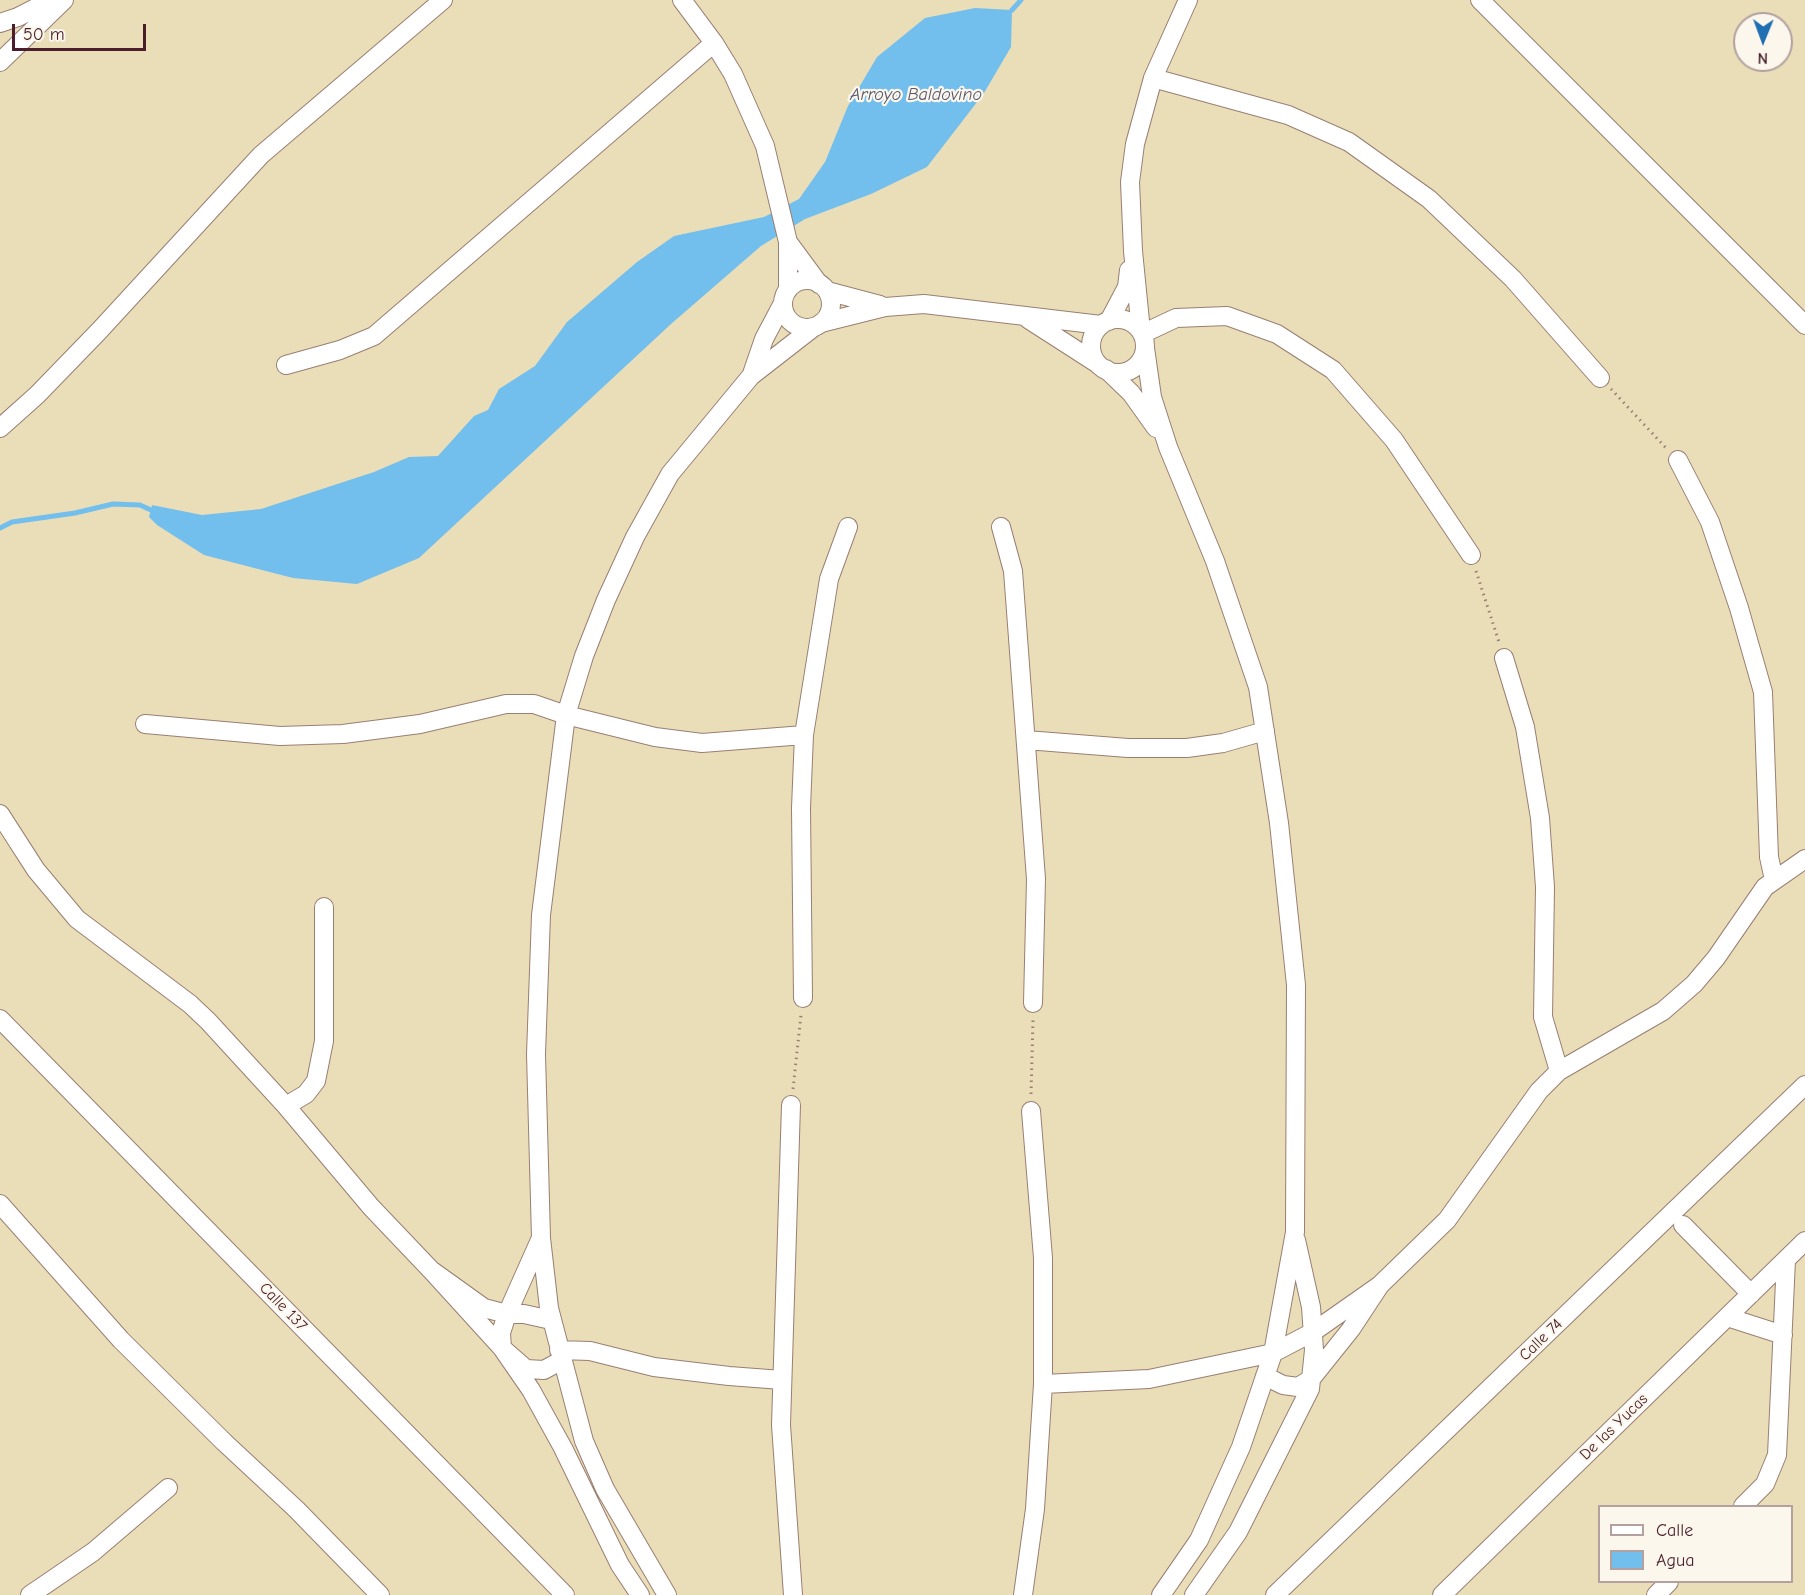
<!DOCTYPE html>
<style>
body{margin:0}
#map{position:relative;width:1805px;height:1595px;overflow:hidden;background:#eadeb9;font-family:"Comic Neue",sans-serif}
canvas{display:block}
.legend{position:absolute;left:1598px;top:1505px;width:195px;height:78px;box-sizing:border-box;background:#fbf7ec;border:2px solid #b4a19f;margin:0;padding:8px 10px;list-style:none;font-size:18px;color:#4a1f2b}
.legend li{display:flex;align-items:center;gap:12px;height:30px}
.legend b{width:30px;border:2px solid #b4a19f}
.north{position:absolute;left:1733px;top:12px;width:60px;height:60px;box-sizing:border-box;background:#fbf7ec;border:2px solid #b4a19f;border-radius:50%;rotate:181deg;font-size:16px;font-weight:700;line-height:24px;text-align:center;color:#4a1f2b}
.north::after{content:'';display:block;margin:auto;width:21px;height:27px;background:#1f6fb2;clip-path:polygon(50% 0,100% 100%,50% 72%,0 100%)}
.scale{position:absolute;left:12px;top:24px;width:134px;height:27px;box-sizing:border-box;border:3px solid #4a1f2b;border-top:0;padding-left:8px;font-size:18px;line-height:21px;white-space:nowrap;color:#4a1f2b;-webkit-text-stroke:4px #fbf7ec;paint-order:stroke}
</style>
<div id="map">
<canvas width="1805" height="1595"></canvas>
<ul class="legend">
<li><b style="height:8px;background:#fff"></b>Calle</li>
<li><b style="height:16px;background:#72beec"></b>Agua</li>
</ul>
<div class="north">N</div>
<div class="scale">50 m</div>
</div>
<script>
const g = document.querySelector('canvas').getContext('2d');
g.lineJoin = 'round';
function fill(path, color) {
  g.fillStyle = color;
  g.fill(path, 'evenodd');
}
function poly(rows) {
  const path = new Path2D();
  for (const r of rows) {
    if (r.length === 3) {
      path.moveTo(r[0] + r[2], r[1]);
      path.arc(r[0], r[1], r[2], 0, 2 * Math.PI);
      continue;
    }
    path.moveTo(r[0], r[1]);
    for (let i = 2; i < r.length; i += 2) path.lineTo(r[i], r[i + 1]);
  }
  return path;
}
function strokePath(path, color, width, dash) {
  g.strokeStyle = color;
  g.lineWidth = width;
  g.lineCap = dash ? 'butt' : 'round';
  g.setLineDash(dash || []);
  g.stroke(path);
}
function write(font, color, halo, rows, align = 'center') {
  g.font = font + ' "Comic Neue",sans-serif';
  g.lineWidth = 4.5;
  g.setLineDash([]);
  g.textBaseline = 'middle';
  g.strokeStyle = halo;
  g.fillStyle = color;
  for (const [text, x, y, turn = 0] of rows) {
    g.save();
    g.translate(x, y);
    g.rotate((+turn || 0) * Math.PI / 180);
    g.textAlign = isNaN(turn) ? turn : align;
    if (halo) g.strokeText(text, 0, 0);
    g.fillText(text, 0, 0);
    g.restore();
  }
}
fill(poly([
 [975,8,1012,10,1011,47,984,93,927,167,871,194,805,219,761,246,671,324,419,558,357,584,293,578,204,555,157,525,149,517,152,505,202,515,261,509,374,472,409,457,438,456,474,416,488,410,499,389,535,366,567,322,637,262,674,236,764,217,799,199,825,162,848,106,877,57,925,18]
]), '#72beec');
strokePath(poly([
 [1012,10,1021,0],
 [0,528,12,522,75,513,113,504,140,505,151,510]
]), '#72beec', 5);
const street = poly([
 [682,0,714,43,733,74,765,146,788,242,788,290],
 [1480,0,1805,325],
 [0,23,18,17,51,0],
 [0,62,64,0],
 [1153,78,1288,115,1349,142,1429,199,1513,279,1600,378],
 [788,242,819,284],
 [807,304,24],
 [827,291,880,305],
 [1028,319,1098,364],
 [1118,346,27],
 [1109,321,1127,287,1129,270],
 [821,323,885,307,924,304,1101,325],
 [1141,331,1133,251,1130,182,1135,144,1153,78,1188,0],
 [1142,334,1176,318,1227,316,1277,334,1333,370,1394,440,1471,555],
 [1145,348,1152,397,1168,447,1215,561,1258,687,1279,823,1296,985,1295,1232,1273,1353,1241,1447,1199,1540,1161,1595],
 [286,365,340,350,374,336,714,43],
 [1106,369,1131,393,1156,428],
 [752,374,764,339,783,303],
 [0,428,37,395,99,331,261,155,443,0],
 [1678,460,1710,522,1739,608,1763,692,1769,857,1774,880],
 [1001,527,1013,571,1036,879,1033,1003],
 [1504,658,1525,727,1540,818,1545,887,1543,1017,1559,1071],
 [145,724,280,736,343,734,420,724,506,704,534,704,566,715,655,737,702,743,804,735],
 [1026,740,1128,748,1187,748,1223,743,1265,731],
 [0,814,36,870,77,919,190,1004,208,1021,286,1106,371,1207,431,1270],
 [803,998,801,808,804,735,829,579,848,527],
 [0,1019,565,1595],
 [791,1105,781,1425,793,1595],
 [286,1106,306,1094,316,1081,324,1041,324,907],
 [0,1204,121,1340,224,1442,296,1509,380,1595],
 [1683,1225,1751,1294],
 [540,1240,507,1314,501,1333,502,1348,531,1390,563,1448,620,1565,640,1595],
 [1380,1285,1447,1220,1539,1091,1559,1071,1663,1011,1694,984,1716,958,1765,887,1805,859],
 [1727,1317,1783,1335],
 [551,1320,524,1314,507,1314,484,1308,431,1270,502,1348,526,1369,544,1370,562,1360],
 [559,1350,590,1351,654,1367,729,1376,782,1380],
 [1043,1384,1149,1379,1273,1353,1313,1332,1380,1285,1351,1329,1311,1379,1298,1387,1283,1385,1265,1376],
 [1743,1506,1765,1484,1777,1455,1786,1260],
 [30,1595,93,1552,168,1488],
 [667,1595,605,1489,584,1441,549,1308,541,1238,536,1054,541,915,566,715,584,656,606,600,635,537,670,474,751,376,814,327],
 [1023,1595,1035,1509,1043,1384,1043,1258,1031,1111],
 [1194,1595,1238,1532,1310,1389,1314,1350,1311,1307,1296,1240],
 [1275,1595,1805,1085],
 [1442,1595,1805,1241],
 [1656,1595,1669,1582]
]);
strokePath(street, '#9a7e72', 20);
strokePath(poly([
 [1611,389,1666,448],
 [1476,571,1499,642],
 [793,1089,801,1015],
 [1031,1094,1033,1020]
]), '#9a7e72', 3, [1.5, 4.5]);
strokePath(street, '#fff', 18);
write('16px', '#4a1f2b', '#fbf7ec', [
 ["Calle 137",283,1307,46],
 ["Calle 74",1541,1340,-44],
 ["De las Yucas",1614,1427,-44]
]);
write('italic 18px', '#58576f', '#fbf7ec', [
 ["Arroyo Baldovino",916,95]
]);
</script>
